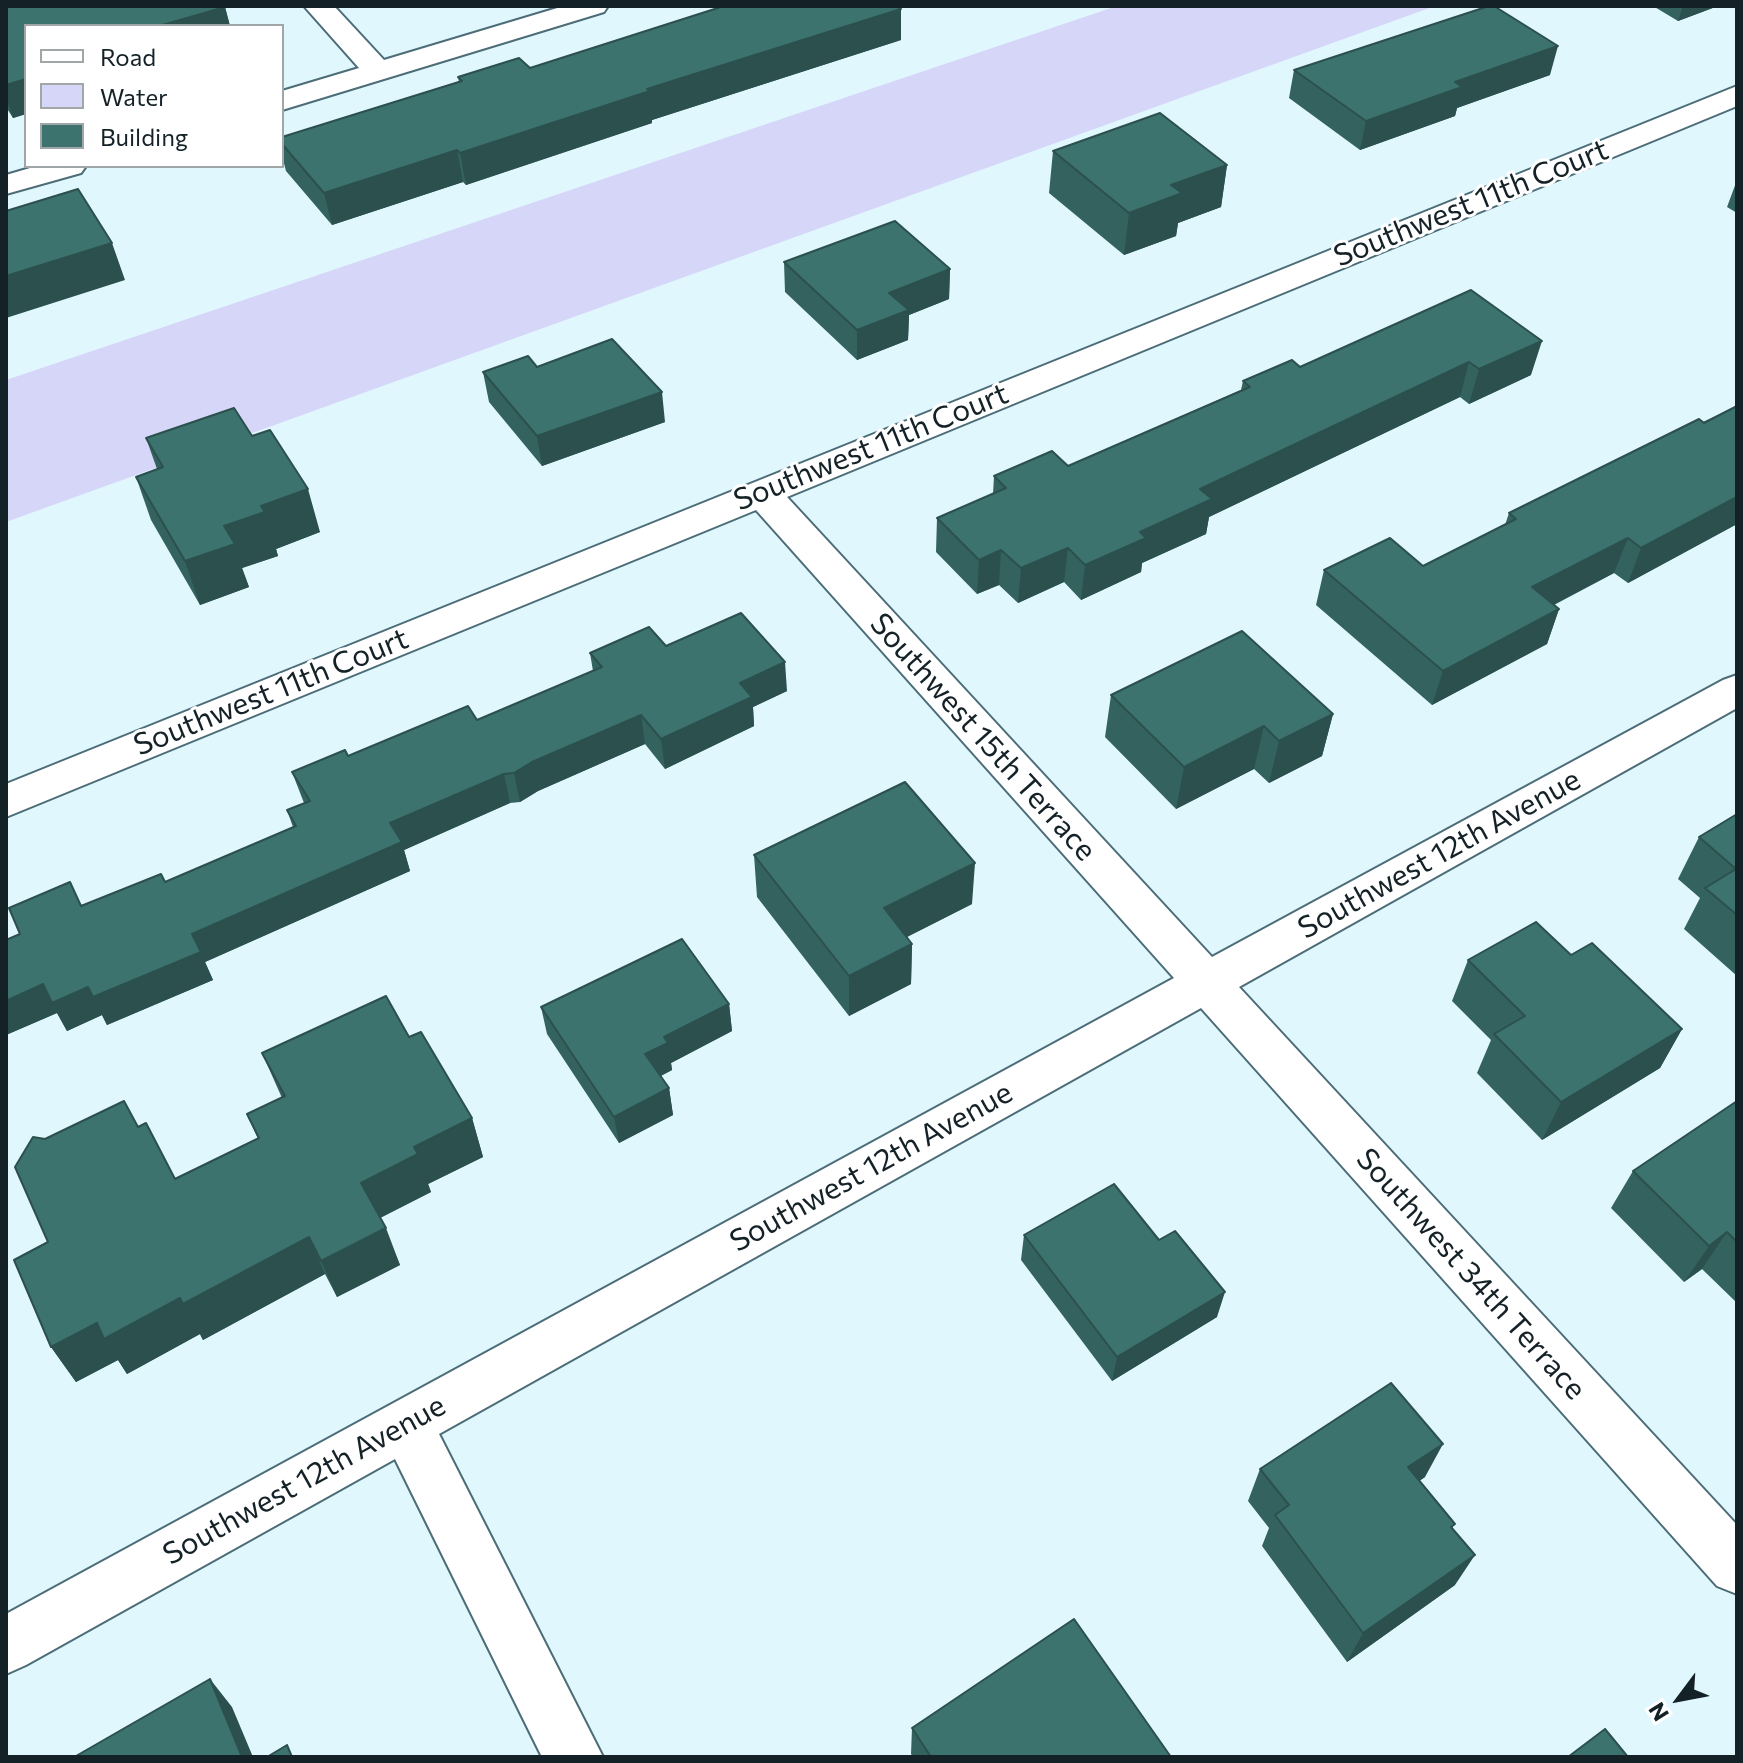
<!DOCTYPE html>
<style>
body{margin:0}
#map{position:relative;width:1743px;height:1763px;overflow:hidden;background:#e1f7fe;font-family:Commissioner,sans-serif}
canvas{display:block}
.frame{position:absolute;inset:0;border:8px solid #142126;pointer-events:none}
.legend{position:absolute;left:24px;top:24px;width:260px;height:144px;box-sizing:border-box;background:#fff;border:2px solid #a1a6a8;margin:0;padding:10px 14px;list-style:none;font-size:24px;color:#142126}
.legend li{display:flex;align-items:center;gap:16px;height:40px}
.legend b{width:40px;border:2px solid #a1a6a8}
.north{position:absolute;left:1639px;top:1659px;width:80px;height:80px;-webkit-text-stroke:6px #fff;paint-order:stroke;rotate:238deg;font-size:22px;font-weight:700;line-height:32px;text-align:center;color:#142126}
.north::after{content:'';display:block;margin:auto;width:28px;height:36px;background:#142126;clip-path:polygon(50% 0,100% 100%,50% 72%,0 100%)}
</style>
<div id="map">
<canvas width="1743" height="1763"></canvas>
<div class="frame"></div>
<ul class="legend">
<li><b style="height:10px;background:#fff"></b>Road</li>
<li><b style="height:22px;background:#d6d6f8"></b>Water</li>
<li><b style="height:22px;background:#3d736e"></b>Building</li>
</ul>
<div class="north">N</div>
</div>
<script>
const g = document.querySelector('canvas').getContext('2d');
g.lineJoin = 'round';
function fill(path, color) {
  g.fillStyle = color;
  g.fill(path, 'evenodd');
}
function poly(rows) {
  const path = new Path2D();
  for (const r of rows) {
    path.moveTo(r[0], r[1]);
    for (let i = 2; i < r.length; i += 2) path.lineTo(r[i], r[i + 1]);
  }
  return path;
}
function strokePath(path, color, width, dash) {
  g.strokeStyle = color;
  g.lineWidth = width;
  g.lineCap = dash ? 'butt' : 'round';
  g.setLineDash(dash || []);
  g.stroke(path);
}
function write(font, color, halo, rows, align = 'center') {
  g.font = font + ' Commissioner,sans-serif';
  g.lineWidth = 6;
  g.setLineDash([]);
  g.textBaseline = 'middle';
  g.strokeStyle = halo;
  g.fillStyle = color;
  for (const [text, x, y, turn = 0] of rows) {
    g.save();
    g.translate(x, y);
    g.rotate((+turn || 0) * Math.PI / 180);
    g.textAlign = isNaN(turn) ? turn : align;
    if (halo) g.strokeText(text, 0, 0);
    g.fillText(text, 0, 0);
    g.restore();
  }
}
fill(poly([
 [1117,6,1435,6,6,522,6,380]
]), '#d6d6f8');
const street = poly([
 [304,6,334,6,384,60,564,6,608,6,604,12,282,110,282,91,359,68,304,6],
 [1737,86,1737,106,787,497,1212,957,1723,680,1737,675,1737,708,1239,987,1737,1525,1737,1594,1717,1586,1201,1008,439,1434,603,1757,542,1757,395,1459,26,1665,6,1674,6,1614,1174,978,756,510,6,817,6,784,1737,86],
 [37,166,86,166,81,173,6,194,6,175,37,166]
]);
strokePath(street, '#4c6d78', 4);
fill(street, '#fff');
fill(poly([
 [6,6,225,7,230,26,26,26,26,114,13,118,6,107],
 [1653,6,1718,6,1678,21],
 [901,40,652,120,652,123,466,185,463,182,332,225,286,171,282,156,282,137,459,82,458,77,530,68],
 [1294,70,1550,75,1457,108,1455,116,1360,150,1289,98],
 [1053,151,1227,165,1221,207,1178,223,1176,236,1124,255,1049,193],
 [1737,180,1737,213,1727,207],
 [784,262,950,269,949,299,909,315,908,340,857,360,785,292],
 [1471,290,1531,375,1469,404,1460,397,1209,517,1206,534,1142,563,1141,572,1081,600,1064,582,1018,603,999,585,977,594,936,552,937,518,993,494,994,476,1068,466,1241,390,1243,381,1300,367],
 [537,367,665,422,542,466,489,402,483,372],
 [1737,406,1737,524,1628,583,1614,573,1554,605,1559,609,1547,644,1432,705,1316,605,1324,570,1423,566,1505,525,1509,513],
 [252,436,320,532,276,549,278,556,242,568,249,587,200,605,151,520,136,477,157,469,146,438],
 [666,646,787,691,753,707,754,726,665,769,645,744,538,791,520,802,510,803,404,850,410,871,205,962,213,980,107,1025,102,1015,67,1031,57,1013,6,1035,6,940,81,905,165,882,293,827,287,810,304,803,292,772,477,720,593,671,590,653],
 [1111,695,1333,714,1322,756,1269,783,1254,769,1176,809,1105,737],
 [1737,814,1737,976,1684,929,1700,898,1678,879,1699,837],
 [754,855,972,904,907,937,912,944,911,984,849,1016,757,897],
 [1571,955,1682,1029,1660,1068,1542,1140,1477,1073,1491,1040,1452,1001,1468,960],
 [729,1004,732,1031,671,1063,672,1070,661,1076,669,1088,673,1115,619,1143,547,1034,541,1007],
 [409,1037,472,1118,483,1157,428,1184,431,1192,380,1218,400,1265,337,1297,325,1274,203,1340,200,1334,127,1374,118,1360,76,1382,51,1347,48,1242,138,1127,175,1178,258,1139,247,1114,282,1098,262,1053],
 [1737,1101,1737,1303,1702,1269,1684,1282,1611,1208,1633,1171],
 [1024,1235,1217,1317,1112,1381,1021,1260],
 [1260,1469,1425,1477,1419,1481,1453,1528,1455,1585,1347,1662,1262,1546,1269,1528,1248,1501],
 [912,1728,1171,1757,913,1757,911,1754]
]), '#34635f');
fill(poly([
 [1683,6,1718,6,1678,21],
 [225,7,230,26,159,26],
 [901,9,901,40,652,120,652,123,466,185,460,153,647,89],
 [1558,46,1550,75,1457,108,1455,116,1360,150,1366,121,1455,82],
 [26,79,26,114,13,118,6,98,6,85],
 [457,150,463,182,332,225,324,193],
 [1227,165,1221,207,1178,223,1176,236,1124,255,1129,213,1171,185],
 [112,243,125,280,6,318,6,276],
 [950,269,949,299,909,315,908,340,857,360,857,330,889,293],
 [1542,341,1531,375,1469,404,1479,369],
 [1469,362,1460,397,1209,517,1206,534,1142,563,1141,572,1081,600,1085,565,1140,532,1200,489],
 [662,392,665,422,542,466,537,436],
 [308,489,320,532,276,549,278,556,242,568,249,587,200,605,185,561,224,526,261,506],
 [1737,497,1737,524,1628,583,1641,548],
 [1628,538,1614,573,1520,622,1532,587],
 [1068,548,1064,582,1018,603,1021,568],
 [1001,550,999,585,977,594,979,560],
 [1559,609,1547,644,1432,705,1443,671],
 [785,662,787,691,753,707,754,726,665,769,661,739,740,683],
 [1333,714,1322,756,1269,783,1279,741],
 [641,715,645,744,538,791,520,802,514,773,532,762],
 [1264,726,1254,769,1176,809,1184,767],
 [504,774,510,803,404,850,410,871,205,962,213,980,107,1025,102,1015,67,1031,57,1013,6,1035,6,1001,43,984,192,934,390,823],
 [975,863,972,904,883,949,884,908],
 [912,944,911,984,849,1016,849,976],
 [729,1004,732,1031,671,1063,672,1070,650,1081,645,1054,664,1037],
 [1682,1029,1660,1068,1542,1140,1561,1102],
 [669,1088,673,1115,619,1143,614,1117],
 [472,1118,483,1157,428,1184,431,1192,376,1220,361,1183,414,1147],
 [386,1228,400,1265,337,1297,321,1261],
 [1727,1232,1702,1269,1684,1282,1709,1246],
 [309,1237,325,1274,203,1340,200,1334,127,1374,118,1360,76,1382,51,1347,97,1323,180,1298],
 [1225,1292,1217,1317,1112,1381,1117,1357],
 [1443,1444,1425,1477,1392,1500,1408,1467],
 [1475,1555,1455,1585,1347,1662,1363,1633],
 [210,1679,232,1707,253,1757,242,1757]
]), '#2b504d');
const building = poly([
 [6,6,224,6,225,7,159,26,26,26,26,79,6,85,6,6],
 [724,6,897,6,901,9,647,89,650,91,460,153,457,150,324,193,282,144,282,137,462,81,458,77,519,58,530,68,724,6],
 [1489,6,1494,6,1558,46,1455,82,1462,87,1366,121,1294,70,1489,6],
 [1160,113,1227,165,1171,185,1182,193,1129,213,1053,151,1160,113],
 [78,189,112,243,6,276,6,211,78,189],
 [895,221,950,269,889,293,909,310,857,330,784,262,895,221],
 [1471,290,1542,341,1479,369,1469,362,1200,489,1212,499,1140,532,1146,538,1085,565,1068,548,1021,568,1001,550,979,560,937,518,1006,488,994,476,1052,451,1068,466,1250,387,1243,381,1292,360,1300,367,1471,290],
 [612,339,662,392,537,436,483,372,528,356,537,367,612,339],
 [1737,406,1737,497,1641,548,1628,538,1532,587,1559,609,1443,671,1324,570,1390,538,1423,566,1516,519,1509,513,1699,419,1704,423,1737,406],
 [234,408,252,436,270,430,308,489,261,506,265,512,224,526,235,544,185,561,136,477,163,467,146,438,234,408],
 [741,613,785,662,740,683,752,697,661,739,641,715,532,762,514,773,504,774,390,823,402,842,192,934,201,952,93,997,88,987,52,1003,43,984,6,1001,6,940,20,934,9,908,70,882,81,906,161,874,165,882,296,826,287,810,310,801,292,772,345,750,348,756,468,706,477,720,602,667,590,653,649,627,666,646,741,613],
 [1242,631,1333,714,1279,741,1264,726,1184,767,1111,695,1242,631],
 [905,782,975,863,884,908,912,944,849,976,754,855,905,782],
 [1737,814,1737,915,1705,888,1736,869,1699,837,1737,814],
 [1536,922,1571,955,1592,943,1682,1029,1561,1102,1494,1034,1525,1016,1468,960,1536,922],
 [682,939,729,1004,664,1037,668,1043,645,1054,669,1088,614,1117,541,1007,682,939],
 [386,996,409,1037,421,1032,472,1118,414,1147,418,1154,361,1183,386,1228,321,1261,309,1237,183,1304,180,1298,104,1339,97,1323,51,1347,14,1260,48,1242,15,1167,33,1137,45,1139,124,1101,138,1127,146,1123,175,1179,259,1138,247,1114,285,1096,262,1053,386,996],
 [1737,1101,1737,1242,1727,1232,1709,1246,1633,1171,1737,1101],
 [1114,1184,1159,1240,1175,1231,1225,1292,1117,1357,1024,1235,1114,1184],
 [1391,1383,1443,1444,1408,1467,1455,1524,1451,1527,1475,1555,1363,1633,1275,1515,1289,1505,1260,1469,1391,1383],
 [1074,1619,1171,1757,931,1757,912,1728,1074,1619],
 [210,1679,242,1757,77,1757,76,1756,210,1679],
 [1605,1729,1628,1757,1568,1757,1605,1729],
 [287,1745,292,1757,267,1757,287,1745]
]);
fill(building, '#3d736e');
strokePath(building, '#2b504d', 2);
write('30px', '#142126', '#fff', [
 ["Southwest 11th Court",1471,203,-22],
 ["Southwest 11th Court",871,447,-22],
 ["Southwest 11th Court",271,692,-22],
 ["Southwest 15th Terrace",983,737,48],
 ["Southwest 12th Avenue",1439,854,-29],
 ["Southwest 12th Avenue",871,1167,-29],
 ["Southwest 34th Terrace",1471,1274,48],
 ["Southwest 12th Avenue",304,1480,-29]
]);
</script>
